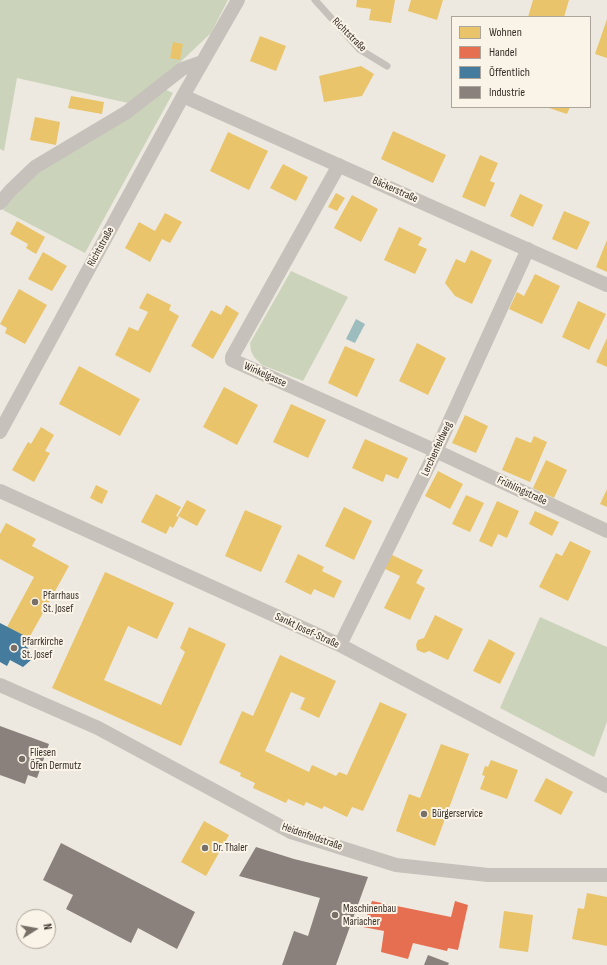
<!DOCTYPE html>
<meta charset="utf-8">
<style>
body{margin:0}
#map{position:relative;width:607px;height:965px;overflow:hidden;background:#ede9e0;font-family:"Sofia Sans Condensed",sans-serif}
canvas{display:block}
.legend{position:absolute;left:451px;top:16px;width:140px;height:92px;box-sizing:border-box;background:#faf4e8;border:1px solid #aca59b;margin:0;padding:5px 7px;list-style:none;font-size:12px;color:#372e28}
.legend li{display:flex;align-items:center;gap:8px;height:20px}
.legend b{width:20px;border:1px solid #aca59b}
.north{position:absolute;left:16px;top:909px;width:40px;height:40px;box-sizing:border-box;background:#faf4e8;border:1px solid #aca59b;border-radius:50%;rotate:79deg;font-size:11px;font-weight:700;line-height:16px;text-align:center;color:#372e28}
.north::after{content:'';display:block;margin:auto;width:14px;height:18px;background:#776f68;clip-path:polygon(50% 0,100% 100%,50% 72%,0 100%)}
</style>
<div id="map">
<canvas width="607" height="965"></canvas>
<ul class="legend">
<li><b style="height:11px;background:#e9c46a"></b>Wohnen</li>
<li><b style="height:11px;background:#e76f51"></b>Handel</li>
<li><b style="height:11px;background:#457b9d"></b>Öffentlich</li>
<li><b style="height:11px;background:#8a817c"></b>Industrie</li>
</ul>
<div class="north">N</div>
</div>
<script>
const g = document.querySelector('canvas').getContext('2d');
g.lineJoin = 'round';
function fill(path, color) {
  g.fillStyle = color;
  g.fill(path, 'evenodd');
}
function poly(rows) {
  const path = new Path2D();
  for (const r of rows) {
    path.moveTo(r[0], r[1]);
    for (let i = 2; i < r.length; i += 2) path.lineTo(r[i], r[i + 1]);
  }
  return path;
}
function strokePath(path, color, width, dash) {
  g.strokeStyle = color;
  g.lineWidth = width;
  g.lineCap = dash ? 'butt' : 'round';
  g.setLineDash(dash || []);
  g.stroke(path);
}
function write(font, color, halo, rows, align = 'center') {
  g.font = font + ' "Sofia Sans Condensed",sans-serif';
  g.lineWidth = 4;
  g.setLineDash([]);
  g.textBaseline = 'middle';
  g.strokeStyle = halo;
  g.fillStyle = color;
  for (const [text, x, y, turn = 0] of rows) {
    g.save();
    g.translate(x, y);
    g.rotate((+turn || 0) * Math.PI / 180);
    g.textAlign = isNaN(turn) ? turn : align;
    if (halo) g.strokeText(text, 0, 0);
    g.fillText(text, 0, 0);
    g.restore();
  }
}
fill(poly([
 [0,0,228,0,211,33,172,70,128,103,17,78,4,151,0,149],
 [164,89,173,93,85,253,3,210,20,190,41,170],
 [291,271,348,297,303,381,262,365,254,357,251,351,250,343],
 [540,617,607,647,607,722,594,757,500,708]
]), '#cbd4ba');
fill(poly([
 [356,319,365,324,355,343,346,339]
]), '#9cbcbe');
fill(poly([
 [357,0,395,0,391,23,369,20,371,9,356,7],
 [411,0,443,0,437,20,408,11],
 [533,0,569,0,564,17,528,17],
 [607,19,607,58,595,54],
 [260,36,286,46,276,71,250,61],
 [173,42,183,44,180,60,170,58],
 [361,66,374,74,362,96,324,102,319,76],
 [71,96,104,102,102,114,68,108],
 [546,107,570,107,567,114],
 [35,117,60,122,56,145,30,140],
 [393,131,446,155,433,183,381,159],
 [228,132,268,151,249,190,210,171],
 [480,155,498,163,490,181,495,183,485,207,462,197],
 [283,164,308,177,296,201,270,188],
 [336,193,345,198,337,211,328,207],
 [520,194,543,205,533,227,510,216],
 [352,195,378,209,361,242,334,228],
 [564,211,590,222,577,250,552,239],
 [165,213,182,222,170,243,162,239,150,262,125,248,139,222,155,231],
 [17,221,45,237,36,254,26,248,28,244,10,234],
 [399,227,422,238,418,245,427,249,415,274,384,260],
 [607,240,607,272,596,267],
 [471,250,492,260,472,304,455,296,445,283,456,259,465,263],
 [43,252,67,266,52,291,28,279],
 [535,274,560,286,542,324,509,309,517,292,524,296],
 [19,289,47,305,25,344,5,333,7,328,0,324],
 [147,293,171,305,169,310,179,316,150,373,115,355,129,327,138,331,148,312,139,308],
 [578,301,606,314,589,350,562,337],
 [226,305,239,313,213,359,191,346,211,310,221,315],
 [607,338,607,367,596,362],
 [417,343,446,358,428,395,399,381],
 [345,346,375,359,357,397,328,383],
 [79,366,140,399,120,436,59,404],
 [224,387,258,405,237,445,203,427],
 [291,404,326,420,308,458,273,442],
 [465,415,488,426,476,453,452,443],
 [41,427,54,435,45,451,50,453,34,482,12,470,28,442,31,444],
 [534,436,547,442,530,482,502,470,516,437,531,443],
 [365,439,408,458,398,479,386,474,383,482,352,468],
 [546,460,567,470,554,498,533,488],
 [438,471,463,484,450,509,425,496],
 [96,485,108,491,102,504,90,498],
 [607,489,607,507,600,504],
 [156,494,181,507,176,516,179,517,173,528,170,526,166,534,141,522],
 [466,495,484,503,470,532,452,524],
 [187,500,206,510,197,526,178,516],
 [497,501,519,511,507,538,498,534,492,547,479,541],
 [344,507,372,521,354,560,325,546],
 [245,510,282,526,261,572,225,556],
 [535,511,559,522,552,536,529,524],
 [6,523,36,539,32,546,69,566,29,638,7,627,34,577,0,559,0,534],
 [570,541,591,551,568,601,539,587,556,553,562,556],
 [298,554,324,567,322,571,342,581,334,598,314,589,311,595,285,582],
 [390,554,423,570,416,583,425,588,410,620,384,608,400,576,383,568],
 [105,572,174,603,157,639,128,626,104,680,161,705,185,652,180,648,189,627,226,644,181,746,52,688],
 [435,615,463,629,448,660,429,651,424,653,417,650,416,645,418,640,424,638],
 [489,639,515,653,500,684,473,671],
 [280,655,336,681,319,718,300,709,305,698,291,692,265,751,309,772,312,765,336,776,339,772,347,775,380,702,407,714,363,811,352,807,347,817,324,806,322,809,306,802,304,806,288,799,286,803,253,788,255,783,240,776,241,773,219,763,242,711,253,716],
 [441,744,469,754,435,846,396,831,409,794,420,798],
 [491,760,518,770,507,799,480,789,485,776,482,775,485,766,488,767],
 [546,778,573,792,561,815,534,801],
 [204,821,229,835,206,876,181,862],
 [587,893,607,897,607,946,572,939,578,908,584,909],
 [504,911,533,915,528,952,499,948]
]), '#e9c46a');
fill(poly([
 [372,901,451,917,455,901,468,905,458,950,448,948,447,951,413,943,408,959,381,952,384,931,363,927]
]), '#e76f51');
fill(poly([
 [0,623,29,638,25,645,31,651,31,660,23,667,10,660,7,666,0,662]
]), '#457b9d');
fill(poly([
 [0,726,49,744,37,778,28,775,25,784,0,775],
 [61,843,195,912,177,949,138,928,131,943,66,909,73,895,43,880],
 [256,847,294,859,368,877,336,965,282,965,294,931,308,936,320,898,239,876],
 [428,955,449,963,448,965,424,965]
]), '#8a817c');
strokePath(poly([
 [315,0,359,49,387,66]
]), '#c6c1ba', 7);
strokePath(poly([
 [183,96,607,285],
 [339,165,232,357,232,360,436,451,607,531],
 [0,203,11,190,35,167,127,112,182,69,202,62],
 [0,432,183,96,238,0],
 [0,491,340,645,607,786],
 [340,645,436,451,528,249],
 [0,685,98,728,291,832,396,865,488,875,607,875]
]), '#c6c1ba', 14);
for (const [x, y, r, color] of [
 [35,602,4,"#776f68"],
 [14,648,4,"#776f68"],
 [22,759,4,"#776f68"],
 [424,814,4,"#776f68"],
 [205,848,4,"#776f68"],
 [335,915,4,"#776f68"]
]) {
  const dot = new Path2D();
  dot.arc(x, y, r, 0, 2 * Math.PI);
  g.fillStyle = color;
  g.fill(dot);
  strokePath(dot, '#faf4e8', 1.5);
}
write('11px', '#372e28', '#faf4e8', [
 ["Richtstraße",349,35,45],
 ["Bäckerstraße",395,190,24],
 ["Richtstraße",101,247,-61],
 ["Winkelgasse",265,375,24],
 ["Lerchenfeldweg",437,449,-65],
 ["Frühlingstraße",522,491,25],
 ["Sankt Josef-Straße",307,631,25],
 ["Heidenfeldstraße",312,837,19]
]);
write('11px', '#372e28', '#faf4e8', [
 ["Pfarrhaus",43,596],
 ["St. Josef",43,609],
 ["Pfarrkirche",22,642],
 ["St. Josef",22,655],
 ["Fliesen",30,753],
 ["Öfen Dermutz",30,766],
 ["Bürgerservice",432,814],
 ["Dr. Thaler",213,848],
 ["Maschinenbau",343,909],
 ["Mariacher",343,922]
], 'left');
</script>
